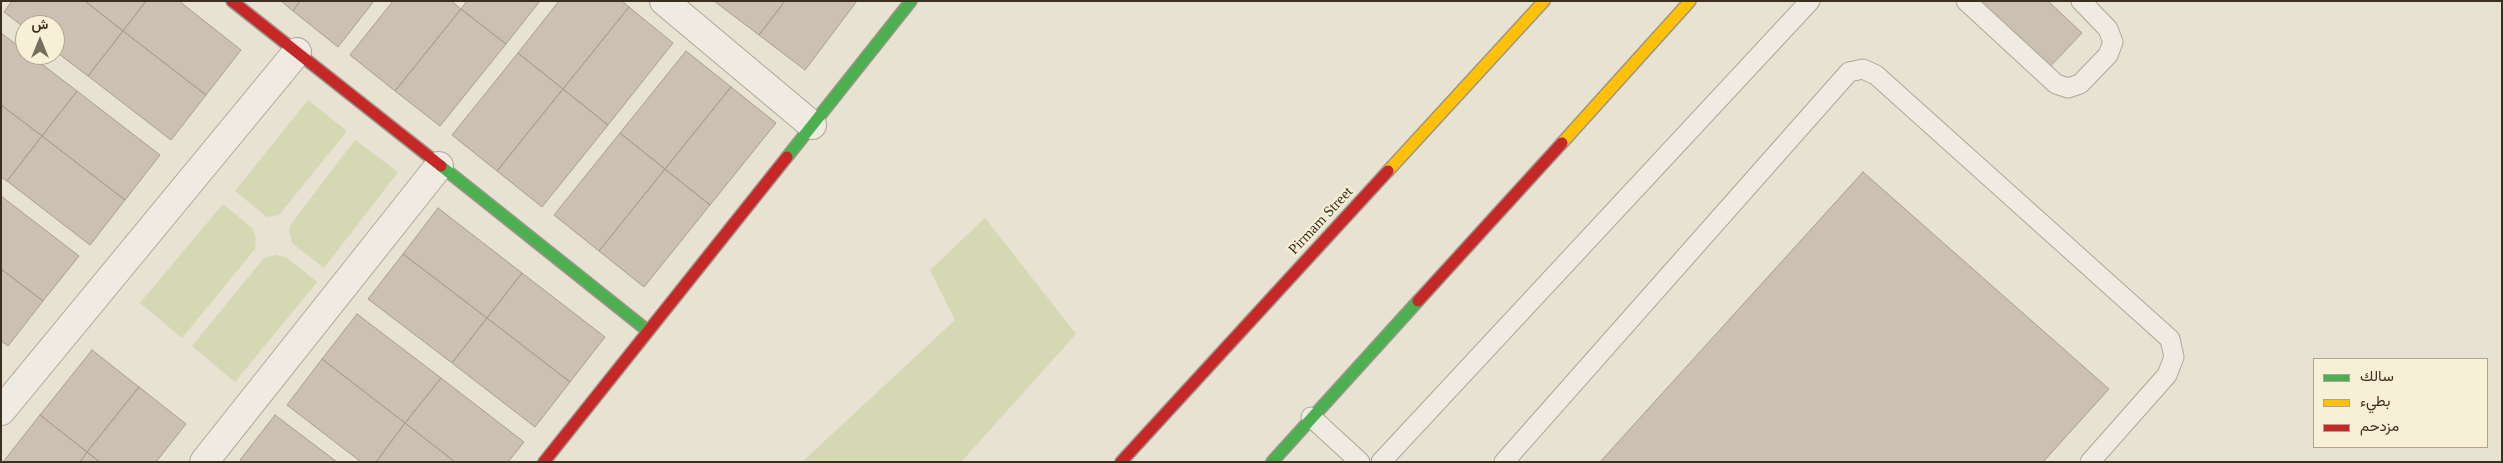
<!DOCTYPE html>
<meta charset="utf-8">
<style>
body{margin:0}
#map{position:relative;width:2503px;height:463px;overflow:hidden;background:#e7e2d1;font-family:Georgia,Vazirmatn,serif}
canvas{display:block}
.frame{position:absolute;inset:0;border:2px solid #3d2f20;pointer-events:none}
.legend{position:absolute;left:2313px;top:358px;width:175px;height:90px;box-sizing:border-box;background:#f7f0d7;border:1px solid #ada38e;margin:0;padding:6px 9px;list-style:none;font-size:15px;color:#3d2f20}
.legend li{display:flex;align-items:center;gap:10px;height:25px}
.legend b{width:25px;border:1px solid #ada38e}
.north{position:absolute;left:15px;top:15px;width:50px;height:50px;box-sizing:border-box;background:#f7f0d7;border:1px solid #ada38e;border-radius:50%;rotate:0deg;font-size:14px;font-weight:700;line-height:20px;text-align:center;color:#3d2f20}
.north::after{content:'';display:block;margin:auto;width:18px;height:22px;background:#786e5e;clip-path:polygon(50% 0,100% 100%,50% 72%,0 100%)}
</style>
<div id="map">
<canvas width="2503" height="463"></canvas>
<div class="frame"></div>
<ul class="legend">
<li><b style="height:6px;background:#4caf50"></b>سالك</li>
<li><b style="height:6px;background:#ffc107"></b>بطيء</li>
<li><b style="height:6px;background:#c62828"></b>مزدحم</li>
</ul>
<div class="north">ش</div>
</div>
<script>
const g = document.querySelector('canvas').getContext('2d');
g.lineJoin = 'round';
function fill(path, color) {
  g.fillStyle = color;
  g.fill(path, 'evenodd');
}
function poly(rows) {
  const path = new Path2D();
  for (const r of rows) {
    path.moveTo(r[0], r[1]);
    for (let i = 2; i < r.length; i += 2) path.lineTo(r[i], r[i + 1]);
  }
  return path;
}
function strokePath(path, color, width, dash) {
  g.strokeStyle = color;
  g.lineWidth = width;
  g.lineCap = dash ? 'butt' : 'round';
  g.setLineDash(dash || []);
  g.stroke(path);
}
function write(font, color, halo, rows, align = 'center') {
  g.font = font + ' Georgia,serif';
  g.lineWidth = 4;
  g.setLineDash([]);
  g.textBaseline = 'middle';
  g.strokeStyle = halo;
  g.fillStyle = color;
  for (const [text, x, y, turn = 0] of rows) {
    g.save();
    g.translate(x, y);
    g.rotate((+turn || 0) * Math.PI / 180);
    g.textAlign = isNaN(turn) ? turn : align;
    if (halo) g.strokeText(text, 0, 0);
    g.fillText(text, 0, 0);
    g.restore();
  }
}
fill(poly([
 [308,100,347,131,279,215,267,217,235,191],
 [355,140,398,172,324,268,292,243,289,230,291,224],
 [223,204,252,228,256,238,255,249,182,338,140,303],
 [985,218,1076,334,961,462,802,462,955,320,930,270],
 [276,255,287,258,317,282,235,382,192,346,264,258]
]), '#d4d8b3');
const building = poly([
 [12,1,85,1,123,31,88,76,55,51,55,25,25,25,25,28,4,12,12,1],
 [85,1,146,1,123,31,85,1],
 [146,1,179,1,241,50,206,95,123,31,146,1],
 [281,1,300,1,293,11,281,1],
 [300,1,374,1,338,47,293,11,300,1],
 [393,1,451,1,461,9,395,91,350,55,393,1],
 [467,1,540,1,506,44,461,9,467,1],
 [559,1,622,1,629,7,563,89,518,53,559,1],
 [714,1,785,1,759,35,714,1],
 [785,1,857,1,805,70,759,35,785,1],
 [1969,1,2048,1,2082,33,2044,73,1969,1],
 [629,7,673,43,608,125,563,89,629,7],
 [461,9,506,44,440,126,395,91,461,9],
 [123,31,206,95,171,140,88,76,123,31],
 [1,33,25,51,25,55,30,55,77,91,42,136,1,105,1,33],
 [686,51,731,87,665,169,620,133,686,51],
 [518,53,563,89,497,171,452,135,518,53],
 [731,87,776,123,710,205,665,169,731,87],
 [563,89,608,125,542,207,497,171,563,89],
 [77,91,160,155,125,200,42,136,77,91],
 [1,105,42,136,7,181,1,177,1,105],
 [620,133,665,169,599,251,554,215,620,133],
 [42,136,125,200,90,245,7,181,42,136],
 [665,169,710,205,644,287,599,251,665,169],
 [1863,172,2109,389,2043,462,1600,462,1863,172],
 [1,196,79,256,43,301,1,269,1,196],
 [438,208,522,273,487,318,403,254,438,208],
 [403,254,487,318,452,363,368,299,403,254],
 [1,269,43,301,8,346,1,341,1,269],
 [522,273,605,337,570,382,487,318,522,273],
 [357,314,441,378,405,423,322,359,357,314],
 [487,318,570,382,535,427,452,363,487,318],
 [92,350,139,387,87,452,40,415,92,350],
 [322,359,405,423,376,462,361,462,287,405,322,359],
 [441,378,524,442,508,462,455,462,405,423,441,378],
 [139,387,186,424,156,462,100,462,87,452,139,387],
 [40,415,87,452,80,462,3,462,40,415],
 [275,415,337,462,242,462,240,460,275,415],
 [405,423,455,462,376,462,405,423],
 [87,452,100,462,80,462,87,452]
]);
fill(building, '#cbc0b2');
strokePath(building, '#a89d8f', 1);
const lane = poly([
 [1966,1,2056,84,2068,88,2080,84,2108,55,2113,42,2108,29,2081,1],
 [1311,417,1360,462],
 [1381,462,1810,1],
 [1504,462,1849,72,1863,69,1876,75,2170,339,2174,357,2167,375,2090,462]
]);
const street = poly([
 [664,1,812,125],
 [1,411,297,52],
 [204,462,439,166]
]);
const fast = poly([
 [787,157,911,1],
 [441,166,648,331],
 [1272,462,1418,301]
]);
const slow = poly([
 [1562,143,1690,1],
 [1388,171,1544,1]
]);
const jam = poly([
 [232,1,441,166],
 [1418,301,1562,143],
 [544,462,787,157],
 [1121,462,1388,171]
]);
strokePath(lane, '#ada799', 21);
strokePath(street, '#ada799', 30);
strokePath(fast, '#9c968a', 14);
strokePath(slow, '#9c968a', 14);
strokePath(jam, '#9c968a', 14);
strokePath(lane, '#efebe2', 19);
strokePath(street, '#efebe2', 28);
strokePath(fast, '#4caf50', 11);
strokePath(slow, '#ffc107', 11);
strokePath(jam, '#c62828', 11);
write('15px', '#3d2f20', '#f7f0d7', [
 ["Pirmam Street",1321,221,-47]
]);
</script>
